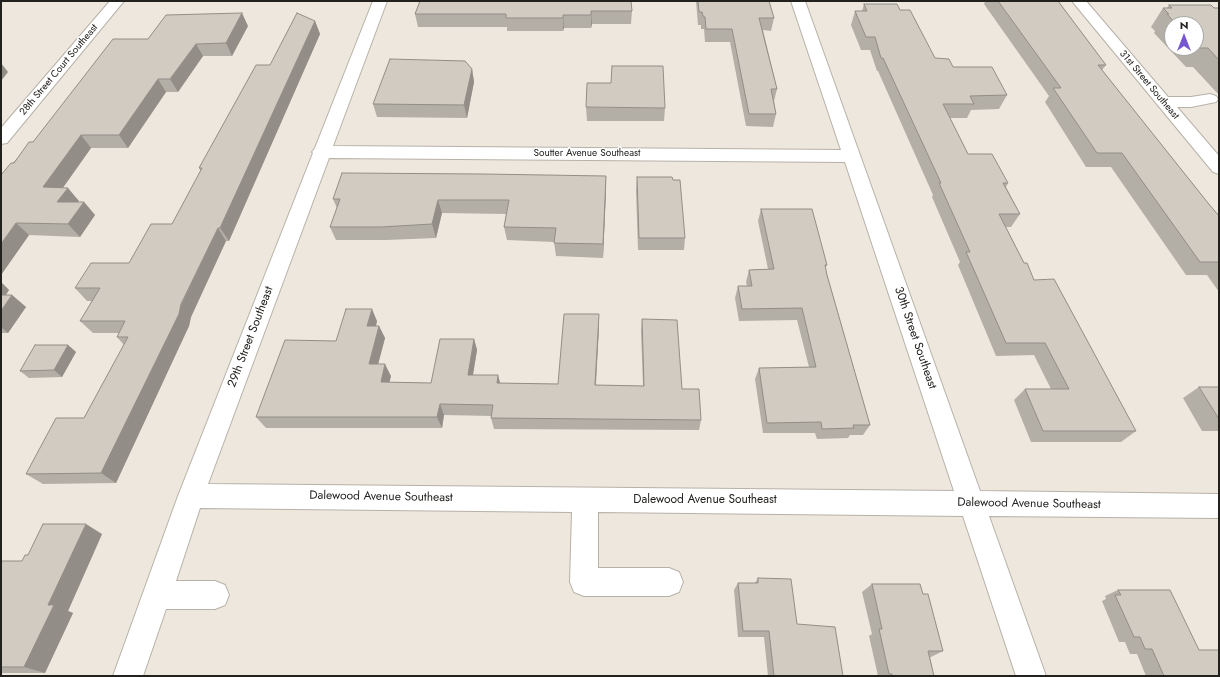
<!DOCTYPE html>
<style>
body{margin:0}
#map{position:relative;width:1220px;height:677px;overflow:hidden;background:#ede7dd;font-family:Jost,sans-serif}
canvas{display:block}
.frame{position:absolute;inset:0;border:2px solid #23211e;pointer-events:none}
.north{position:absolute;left:1164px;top:16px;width:40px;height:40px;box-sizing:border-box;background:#fff;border:1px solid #a7a6a5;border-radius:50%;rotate:0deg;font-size:11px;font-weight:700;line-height:16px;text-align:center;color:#23211e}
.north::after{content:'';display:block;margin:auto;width:14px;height:18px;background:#7457d1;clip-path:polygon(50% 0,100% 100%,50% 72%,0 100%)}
</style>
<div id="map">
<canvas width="1220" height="677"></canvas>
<div class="frame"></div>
<div class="north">N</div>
</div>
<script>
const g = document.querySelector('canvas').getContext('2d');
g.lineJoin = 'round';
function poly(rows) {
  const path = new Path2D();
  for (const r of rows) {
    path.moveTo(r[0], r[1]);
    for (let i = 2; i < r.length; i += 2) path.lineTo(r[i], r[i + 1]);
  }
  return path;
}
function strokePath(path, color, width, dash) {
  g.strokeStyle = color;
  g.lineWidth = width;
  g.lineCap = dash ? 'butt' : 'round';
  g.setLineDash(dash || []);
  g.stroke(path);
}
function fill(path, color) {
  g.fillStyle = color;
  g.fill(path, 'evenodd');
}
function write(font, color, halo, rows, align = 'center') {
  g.font = font + ' Jost,sans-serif';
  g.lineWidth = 3;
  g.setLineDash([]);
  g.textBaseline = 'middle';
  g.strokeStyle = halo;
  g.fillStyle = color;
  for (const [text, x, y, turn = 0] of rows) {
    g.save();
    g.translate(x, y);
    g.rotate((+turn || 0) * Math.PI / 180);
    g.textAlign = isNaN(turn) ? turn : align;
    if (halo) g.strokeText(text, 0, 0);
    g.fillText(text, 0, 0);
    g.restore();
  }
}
const minor = poly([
 [110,1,124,1,7,143,1,144,1,128,110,1],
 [373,1,387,1,333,146,841,150,791,1,805,1,980,491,1219,494,1219,518,989,516,1046,676,1016,676,963,516,598,512,598,568,669,568,679,572,683,582,679,592,669,596,584,596,574,592,570,582,572,512,200,508,176,581,215,581,225,585,229,595,225,605,215,609,166,609,143,676,113,676,178,496,313,153,312,152,315,148,373,1],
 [329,158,845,162,954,491,208,484,329,158],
 [1072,1,1086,1,1168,97,1191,97,1210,94,1216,96,1218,99,1216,102,1191,107,1177,107,1219,156,1219,174,1213,172,1072,1]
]);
strokePath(minor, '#b7b1a8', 2);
fill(minor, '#fff');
fill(poly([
 [420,1,632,11,631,24,592,24,591,28,564,28,563,31,507,31,507,27,418,27,415,14],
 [696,1,769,1,774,18,771,31,763,30,777,89,774,101,776,114,773,127,746,126,730,42,705,42,704,29,701,29,701,25,698,25],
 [985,1,1058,1,1106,65,1102,70,1208,203,1219,216,1219,292,1207,275,1186,275,1111,167,1086,167,1045,102,1049,96,984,4],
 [864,4,900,10,935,58,953,67,1007,95,999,109,971,110,967,118,950,118,968,154,1008,183,1006,187,1020,214,1011,227,1006,227,1024,263,1034,280,1136,431,1121,442,1031,442,1014,400,1025,389,1051,389,1034,355,996,356,958,265,960,262,932,197,933,195,878,71,877,71,870,50,861,50,851,25,855,11,862,11],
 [1169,5,1219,8,1219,95,1193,67,1186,67,1154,33,1155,31,1151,27,1163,8,1167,8],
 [1172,24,1196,24,1196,48,1172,48],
 [315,21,320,34,229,241,226,241,191,317,189,326,116,483,43,484,26,474,84,418,124,345,117,337,119,333,93,333,80,321,92,301,87,301,75,288,129,263,172,224,201,171,199,168,270,65],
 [248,26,232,56,203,56,178,92,166,92,128,148,91,148,63,188,79,201,77,202,84,202,95,215,80,237,29,235,1,275,1,175,33,142,148,39],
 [472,69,474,82,467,118,377,117,373,104],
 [586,107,665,108,664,121,587,121],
 [606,176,606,190,603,258,556,256,554,242,507,240,504,227,506,214,442,213,436,238,386,240,336,240,330,227,337,208,333,199],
 [637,177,685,238,684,250,638,250,636,190],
 [761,209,827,265,825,268,827,275,870,425,863,435,850,435,848,438,817,439,815,433,763,433,755,379,759,368,809,367,797,320,739,321,735,298,738,286,747,286,746,282,749,270,768,269,758,221],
 [1,282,9,290,6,295,12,295,26,307,8,333,1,333],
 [642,319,682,389,701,420,699,430,494,429,491,418,492,416,444,415,442,428,266,428,256,417,336,341,377,321,376,326,379,326,385,338,378,364,391,376,389,382,431,383,474,339,477,350,473,375,500,383,558,384,599,326,596,385,643,386,641,331],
 [68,345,76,352,62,377,29,378,20,371],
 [1199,387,1219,387,1219,431,1202,431,1183,398],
 [102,534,68,611,73,613,45,673,1,673,1,561,22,561,28,555],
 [758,578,797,624,843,676,768,676,764,637,738,637,734,590,738,583,755,583],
 [872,584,943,651,931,657,930,657,934,676,878,676,869,636,872,634,862,592],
 [1118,590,1199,650,1219,676,1146,676,1137,654,1130,654,1125,642,1119,642,1102,601,1106,599,1105,596]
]), '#b4afa6');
fill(poly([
 [591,11,592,24,591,28],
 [242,13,248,26,232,56,226,43],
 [563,15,564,28,563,31],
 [315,21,320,34,229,241,220,228],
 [196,44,203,56,178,92,170,79],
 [1,63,8,72,1,81],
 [472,69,474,82,467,118,464,105],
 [158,79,166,92,128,148,119,135],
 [81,135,91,148,54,200,43,187],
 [606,176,606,190,603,258,603,244],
 [68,188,79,201,68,214,57,202],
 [438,200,442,213,436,238,432,224],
 [84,202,95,215,80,237,68,224],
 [16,223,29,235,1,275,1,244],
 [218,228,226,241,191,317,189,326,116,483,101,473],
 [1,282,9,290,1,302],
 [12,295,26,307,8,333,1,327,1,311],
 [372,309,377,321,373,338,367,326],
 [599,314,599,326,595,396,595,385],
 [379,326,385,338,375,376,369,364],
 [474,339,477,350,471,386,468,375],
 [68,345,76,352,62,377,54,370],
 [385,364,391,376,387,393,381,382],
 [498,375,501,386,497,383],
 [440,404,444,415,442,428,437,417],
 [86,524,102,534,68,611,73,613,45,673,24,667,48,605]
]), '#928e87');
const building = poly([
 [420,1,631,1,632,11,591,11,591,15,563,15,563,18,506,18,506,14,415,14,420,1],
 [698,1,769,1,774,18,759,18,777,89,771,89,776,114,749,114,732,29,706,29,705,17,703,16,702,12,699,12,698,1],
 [998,1,1058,1,1106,65,1098,65,1208,203,1219,216,1219,262,1200,262,1122,153,1097,153,1053,88,1061,88,998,1],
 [864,4,897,4,900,10,910,10,935,58,949,59,953,67,992,67,1007,95,970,96,974,104,943,104,968,154,992,154,1008,183,1003,183,1020,214,999,214,1024,263,1027,263,1034,280,1054,279,1136,431,1043,431,1025,389,1069,389,1045,343,1006,343,966,252,970,252,939,183,941,183,883,58,881,58,875,37,866,37,855,11,867,11,864,4],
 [1169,5,1211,5,1214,8,1219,8,1219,60,1208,48,1200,48,1196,44,1196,24,1176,24,1167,14,1169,14,1163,8,1172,8,1169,5],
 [242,13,226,43,196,44,170,79,158,79,119,135,81,135,43,187,68,188,57,202,84,202,68,224,16,223,1,244,1,175,11,163,14,163,29,142,33,142,113,39,148,39,166,15,242,13],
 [297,13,315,21,220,228,218,228,181,304,179,314,101,473,26,474,56,418,84,418,128,337,117,337,125,321,80,321,100,288,75,288,91,263,129,263,151,224,172,224,202,168,199,168,256,65,270,65,297,13],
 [390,59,465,61,472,69,464,105,373,104,390,59],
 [612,66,663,66,665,108,586,107,587,83,611,83,612,66],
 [342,173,483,174,606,176,603,244,554,243,556,228,504,227,509,200,438,200,432,224,381,227,330,227,340,199,333,199,342,173],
 [637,177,672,177,673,180,680,180,685,238,639,238,637,177],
 [761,209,812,209,827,265,825,265,827,275,870,425,853,425,854,428,822,429,821,422,767,423,759,368,816,367,802,308,742,309,738,286,752,286,749,270,774,269,761,209],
 [1,295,12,295,1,311,1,295],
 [346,309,372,309,367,326,379,326,369,364,385,364,381,382,431,383,440,339,474,339,468,375,498,375,497,383,558,384,564,314,599,314,595,385,644,386,642,319,677,320,682,389,699,389,701,420,491,418,493,405,440,404,437,417,256,417,285,340,336,341,346,309],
 [35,345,68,345,54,370,20,371,35,345],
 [1199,387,1219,387,1219,419,1199,387],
 [43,524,86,524,48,605,54,605,24,667,1,667,1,561,22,561,25,555,28,555,43,524],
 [758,578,791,579,797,624,835,627,843,676,774,676,769,631,743,631,738,583,758,583,758,578],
 [872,584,920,584,923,594,928,594,943,651,928,651,934,676,892,676,892,674,889,674,879,629,882,629,872,584],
 [1118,590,1170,590,1199,650,1219,650,1219,676,1164,676,1152,649,1145,649,1140,637,1134,637,1115,595,1121,595,1118,590]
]);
fill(building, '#d1cbc1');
strokePath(building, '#928e87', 1);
write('10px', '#23211e', '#fff', [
 ["28th Street Court Southeast",59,70,-50],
 ["31st Street Southeast",1149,85,50],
 ["Soutter Avenue Southeast",587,154]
]);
write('12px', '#23211e', '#fff', [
 ["29th Street Southeast",251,337,-69],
 ["30th Street Southeast",915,338,71],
 ["Dalewood Avenue Southeast",381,497,1],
 ["Dalewood Avenue Southeast",705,500],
 ["Dalewood Avenue Southeast",1029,504,1]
]);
</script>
